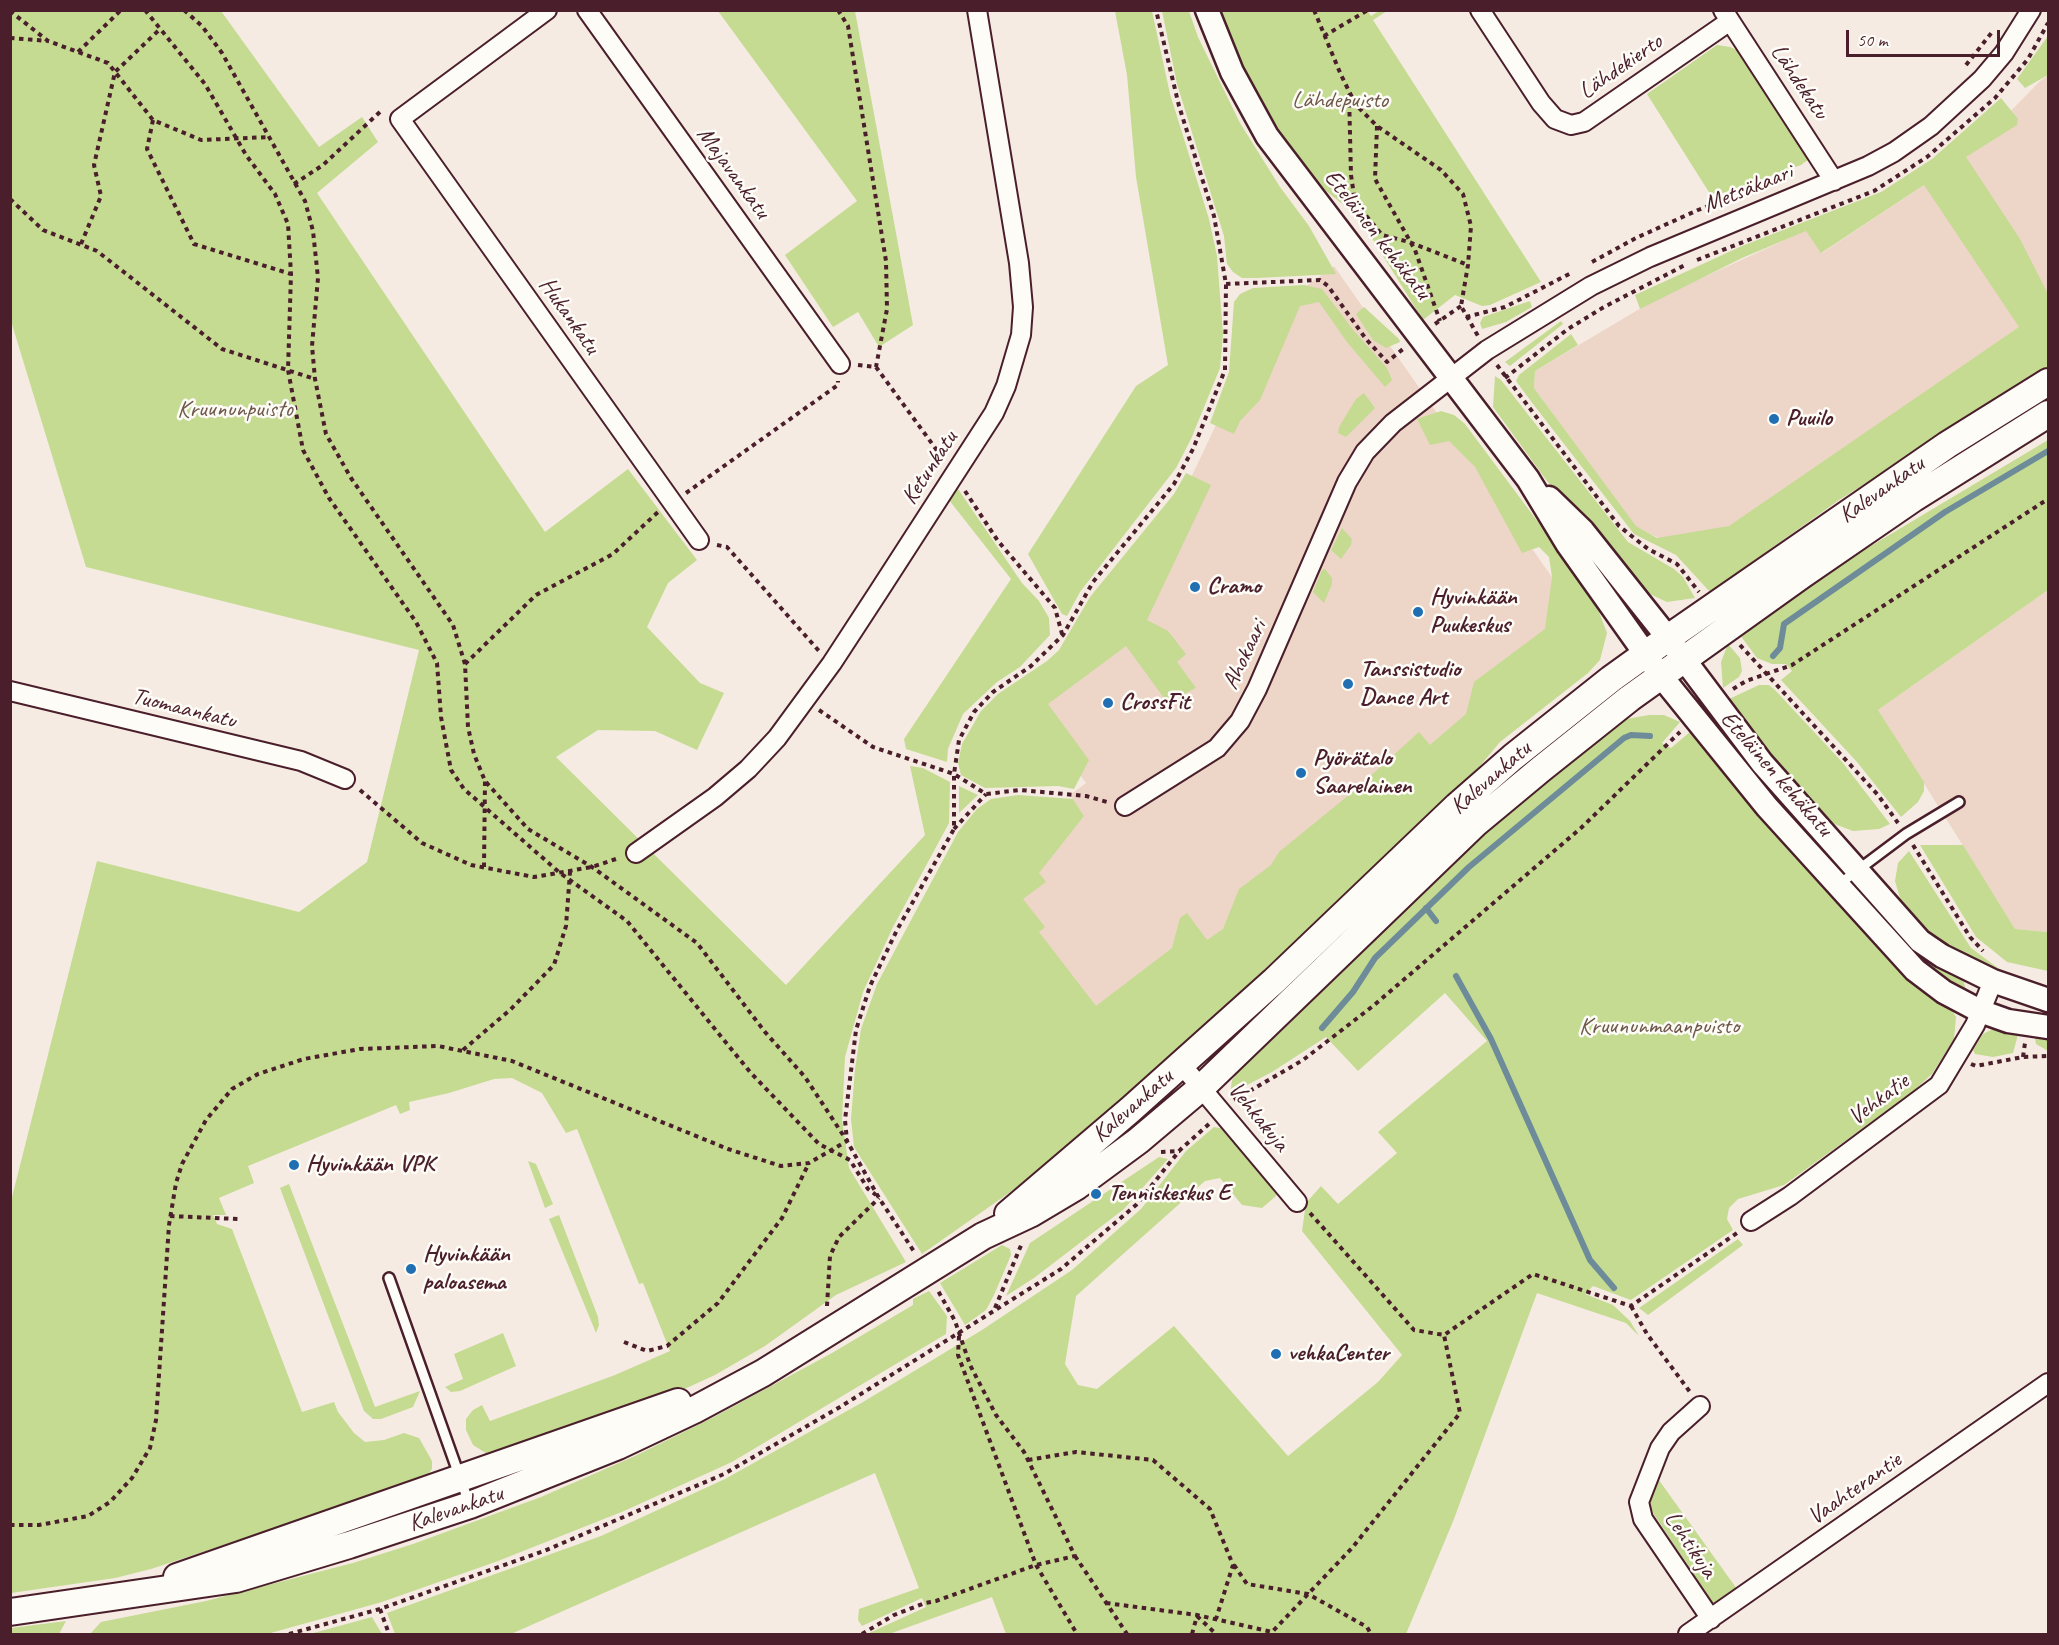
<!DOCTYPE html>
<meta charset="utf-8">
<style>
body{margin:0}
#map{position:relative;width:2059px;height:1645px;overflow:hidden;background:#f6ebe2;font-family:Caveat,sans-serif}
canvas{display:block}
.frame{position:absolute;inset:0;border:12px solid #4a1f2b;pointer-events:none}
.scale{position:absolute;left:1846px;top:30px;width:154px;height:27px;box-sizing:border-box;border:3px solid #4a1f2b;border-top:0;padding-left:8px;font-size:18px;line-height:21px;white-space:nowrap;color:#4a1f2b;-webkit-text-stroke:4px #fdfcf7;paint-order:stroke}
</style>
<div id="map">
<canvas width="2059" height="1645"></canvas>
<div class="frame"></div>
<div class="scale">50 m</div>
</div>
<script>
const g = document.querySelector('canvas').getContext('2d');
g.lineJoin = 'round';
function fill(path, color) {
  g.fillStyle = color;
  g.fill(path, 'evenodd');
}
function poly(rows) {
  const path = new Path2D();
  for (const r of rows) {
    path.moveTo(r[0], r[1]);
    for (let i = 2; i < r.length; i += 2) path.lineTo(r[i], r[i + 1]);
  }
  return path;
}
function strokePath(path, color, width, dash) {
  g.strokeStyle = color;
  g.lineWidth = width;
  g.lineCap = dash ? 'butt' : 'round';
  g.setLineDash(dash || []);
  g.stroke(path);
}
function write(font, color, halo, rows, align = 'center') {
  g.font = font + ' Caveat,sans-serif';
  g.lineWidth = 5;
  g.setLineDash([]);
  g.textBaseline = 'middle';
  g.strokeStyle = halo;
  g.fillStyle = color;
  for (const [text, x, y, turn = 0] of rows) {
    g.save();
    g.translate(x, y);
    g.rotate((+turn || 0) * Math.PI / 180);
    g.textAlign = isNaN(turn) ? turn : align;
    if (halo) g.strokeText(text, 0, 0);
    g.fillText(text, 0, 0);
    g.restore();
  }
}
fill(poly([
 [2048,75,2048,294,2019,328,1704,560,1636,527,1534,388,1535,371,1658,298,1807,230,1822,253,1966,157,2039,82],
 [1334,266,1575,610,1567,666,1094,1043,996,902,1084,816,1070,795,1086,783,1027,705,1124,619,1269,313],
 [2048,590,2048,932,2015,929,1878,710]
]), '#edd6c8');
fill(poly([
 [1367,10,1371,16,1379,11,1387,11,1373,20,1541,282,1490,305,1482,306,1455,295,1423,320,1365,227,1349,209,1312,180,1281,141,1257,99,1219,11],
 [10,11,221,11,319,147,362,117,378,142,317,193,545,532,628,469,697,560,668,583,647,627,700,683,724,693,697,750,655,731,598,730,556,757,786,985,925,835,910,766,923,768,950,782,949,823,893,927,863,992,845,1057,842,1119,849,1168,906,1262,836,1295,765,1346,715,1375,667,1397,489,1455,473,1445,466,1430,466,1419,473,1410,482,1405,490,1421,615,1375,670,1351,643,1283,639,1284,577,1129,566,1133,542,1093,512,1078,494,1079,449,1093,409,1102,410,1110,400,1114,396,1105,248,1166,254,1183,219,1198,226,1215,213,1215,217,1224,232,1229,302,1412,334,1402,338,1412,354,1433,365,1442,384,1440,404,1433,419,1438,432,1461,432,1469,426,1477,323,1516,278,1527,151,1569,115,1578,11,1593,11,1201,97,861,299,912,367,862,419,650,86,567,11,321],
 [718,11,855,11,913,325,879,347,858,312,833,327,785,255,857,201],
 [1115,11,1152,11,1170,94,1209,219,1217,256,1223,334,1220,368,1191,439,1176,468,1080,592,1067,616,1062,614,1028,554,1136,386,1168,365,1136,177,1127,75],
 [1162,11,1189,11,1198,37,1240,123,1280,187,1309,226,1336,274,1257,278,1242,278,1233,272,1227,264,1224,236,1177,84],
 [2048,36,2048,75,2025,88,2017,79],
 [1717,45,1730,47,1739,51,1809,159,1801,165,1712,197,1647,94],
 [2001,98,2018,119,2017,125,1966,157,2020,239,2048,294,2048,369,1839,500,1710,592,1676,555,1634,534,1533,404,1516,381,1519,375,1571,334,1578,345,1535,371,1534,388,1636,526,1657,538,1729,526,2019,327,1924,185,1821,253,1806,231,1742,258,1640,309,1635,295,1742,246,1881,192,1932,159],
 [1304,285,1322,289,1354,331,1387,368,1392,380,1385,387,1347,342,1319,302,1300,306,1260,400,1240,421,1234,434,1210,423,1229,372,1234,302,1240,294,1253,288],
 [1530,301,1532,307,1506,322,1482,329,1480,323,1483,317],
 [1364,307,1399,339,1400,342,1386,348,1373,340,1356,314],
 [1561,321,1563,324,1510,366,1505,362],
 [1495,376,1501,380,1628,542,1674,569,1683,577,1695,598,1667,602,1652,595,1637,583,1547,481,1493,407],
 [1364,393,1375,408,1346,437,1338,433,1339,427,1356,399],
 [1441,411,1454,415,1465,424,1561,553,1599,612,1607,633,1600,660,1588,673,1500,742,1464,785,1129,1095,1016,1188,922,1254,854,1147,851,1119,855,1069,861,1029,877,984,958,832,977,809,991,799,1018,795,1073,799,1084,816,1039,873,1046,882,1023,899,1045,927,1039,932,1096,1006,1172,948,1180,918,1187,913,1207,940,1223,929,1239,889,1271,865,1279,852,1355,790,1419,732,1430,745,1466,714,1474,682,1545,629,1552,577,1549,557,1539,547,1522,553,1475,467,1449,441,1430,445,1417,419],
 [2048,440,2048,590,1878,710,1924,782,1924,791,1918,802,1901,817,1857,762,1781,680,1792,671,1786,664,1772,664,1757,658,1740,635,1789,595],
 [1186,473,1211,485,1147,620,1168,631,1186,654,1177,662,1196,688,1167,702,1126,646,1048,704,1089,760,1074,789,1058,786,985,788,961,775,958,763,962,744,981,711,998,694,1047,661,1059,650,1090,597,1174,494],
 [958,489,1022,583,1039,601,1049,618,1050,635,1020,667,997,682,963,714,948,749,947,762,906,749,904,739,1011,579,949,500],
 [1342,528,1352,539,1351,545,1341,559,1331,550],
 [1325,569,1332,578,1332,584,1324,603,1313,592,1322,570],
 [1728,644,1740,658,1742,671,1739,677,1723,688,1721,662],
 [1759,685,1769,685,1775,690,1843,763,1890,824,1879,829,1853,831,1832,823,1802,795,1739,716,1729,699],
 [1649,715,1664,715,1680,722,1662,743,1671,748,1690,732,1694,733,1949,1005,1956,1017,1954,1039,1932,1074,1909,1095,1784,1185,1738,1199,1729,1208,1727,1219,1733,1230,1631,1300,1593,1286,1585,1294,1613,1305,1630,1321,1639,1336,1626,1323,1537,1293,1454,1519,1406,1634,1006,1634,992,1597,889,1634,867,1634,926,1607,922,1598,862,1626,858,1620,859,1609,919,1588,875,1473,511,1634,395,1634,387,1613,601,1536,725,1479,863,1402,982,1330,1072,1270,1141,1209,1186,1151,1214,1127,1225,1129,1276,1190,1276,1196,1262,1208,1242,1205,1220,1178,1205,1181,1076,1296,1065,1364,1078,1385,1097,1389,1174,1326,1288,1456,1378,1382,1402,1355,1302,1231,1306,1203,1321,1186,1338,1204,1397,1153,1378,1132,1487,1041,1445,993,1358,1071,1326,1037,1272,1072,1230,1094,1232,1080,1242,1066,1445,869,1546,780,1626,719],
 [1729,742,1751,767,1802,820,1798,823,1772,799],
 [959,786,978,795,959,813],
 [1920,845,1963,845,2015,929,2048,932,2048,971,2007,962,1976,937],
 [1909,851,1971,948,2002,971,2028,980,2029,986,1940,944,1902,905,1895,881,1898,863],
 [1865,890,1955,971,1963,979,1967,994,1935,975,1865,898],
 [1997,1027,2019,1031,2013,1053,1993,1057,1975,1054,1973,1050,1983,1034],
 [2034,1033,2048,1035,2048,1051,2036,1044],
 [1159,1157,1168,1159,1124,1209,1034,1278,1006,1296,1030,1243],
 [528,1161,536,1164,553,1204,545,1208],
 [289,1184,375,1407,420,1391,413,1407,381,1419,373,1419,364,1411,280,1188],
 [559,1215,598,1317,599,1325,596,1333,549,1219],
 [1738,1239,1743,1245,1648,1315,1639,1308],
 [1002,1245,1010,1249,1011,1255,994,1295,986,1310,965,1325,940,1283],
 [929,1291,947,1316,946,1334,732,1462,624,1511,498,1561,382,1602,267,1634,90,1634,101,1622,206,1601,353,1563,413,1544,541,1497,635,1456,712,1418,832,1353,913,1305,913,1299],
 [503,1333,516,1366,460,1391,451,1392,445,1387,463,1379,454,1354],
 [1656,1476,1737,1589,1714,1605,1653,1513,1649,1502,1650,1490],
 [372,1617,382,1634,310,1634],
 [66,1621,59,1634,11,1634,11,1628]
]), '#c4db91');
strokePath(poly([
 [1773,656,1780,648,1784,624,1945,512,2048,451],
 [1426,908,1436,921],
 [1456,976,1491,1039,1590,1260,1614,1288],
 [1322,1028,1353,992,1375,958,1469,867,1624,738,1631,735,1650,736]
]), '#6d8b99', 6);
const service = poly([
 [1838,885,1906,834,1959,802],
 [389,1278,469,1503]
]);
const minor = poly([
 [547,10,400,119,699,540],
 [587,10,840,364],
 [1480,10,1541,103,1555,119,1571,125,1584,122,1730,21],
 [1723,10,1834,181],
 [10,691,301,761,345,779],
 [1125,806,1217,748,1240,721,1257,689,1347,482,1365,452,1393,423,1487,350,1591,286,1650,257,1868,166,1894,152,1931,126,1982,79,2004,53,2031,10],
 [636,853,715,797,748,769,777,738,832,663,879,591,994,413,1006,386,1021,335,1023,307,1019,263,977,10],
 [1181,1064,1297,1202],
 [1751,1221,1790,1196,1939,1085,1975,1025,1993,981],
 [1700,1406,1671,1432,1660,1448,1639,1502,1643,1519,1711,1619],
 [1688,1634,2048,1383]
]);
const tertiary = poly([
 [1207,10,1232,72,1267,136,1528,479,1568,545,1661,676,1767,807,1915,970,1944,992,1980,1011,2008,1021,2048,1027],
 [1549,498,1583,531,1668,638,1762,763,1920,941,1942,956,1993,981,2048,1000]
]);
const secondary = poly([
 [1008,1214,1130,1110,1274,981,1457,806,1513,757,1611,679,1668,638,1947,445,2048,382],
 [177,1577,678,1402],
 [10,1612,236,1579,349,1545,470,1505,618,1446,694,1410,763,1373,983,1236,1030,1214,1077,1186,1138,1141,1202,1087,1476,823,1541,769,1630,698,1802,575,1914,498,2048,414]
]);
strokePath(service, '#4a1f2b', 14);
strokePath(minor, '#4a1f2b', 22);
strokePath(tertiary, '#4a1f2b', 27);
strokePath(secondary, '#4a1f2b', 30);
strokePath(poly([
 [145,10,205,84,246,155,275,194,288,224,291,274,288,370,303,450,329,498,416,622,437,663,441,717,451,770,464,789,560,873,627,921,750,1072,819,1144,850,1160,868,1189,876,1195],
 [184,10,202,26,222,53,305,201,313,231,318,278,312,346,315,379,326,434,351,478,453,625,465,664,468,727,474,754,485,781,528,829,592,867,697,943,765,1032,805,1077,847,1141,879,1198,915,1253],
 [838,10,848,26,886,261,887,309,876,367],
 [1314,10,1341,75,1356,105,1377,126,1441,170,1463,194,1471,226,1468,265,1461,306,1478,336],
 [10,11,48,41,108,63,153,120,201,140,270,137],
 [1324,36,1368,10],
 [10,38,49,41],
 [78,52,121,10],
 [1966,65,1993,31],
 [1349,94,1351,175,1355,202,1382,235,1409,242,1468,265],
 [153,120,147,149,194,244,291,274],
 [1377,126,1375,179,1415,250,1440,321],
 [294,184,323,165,382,110],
 [10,199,43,230,97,251,222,349,315,379],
 [81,244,101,196,94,165,115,72,159,30],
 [1697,260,1874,191,1927,157,1995,98,2028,59,2048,23],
 [1592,262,1636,238,1698,210,1786,177],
 [1226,284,1320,280,1328,286,1366,339,1387,362,1403,349],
 [1466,317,1505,307,1573,272],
 [1435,324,1461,306],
 [858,365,876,367,944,460],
 [1497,365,1619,526,1648,549,1677,564,1699,592],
 [1505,378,1568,329,1604,307,1687,264],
 [965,491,998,541,1055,608,1062,634],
 [686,493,838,385,838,381],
 [717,545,727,547,819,651],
 [1740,645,1878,795,1898,823],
 [465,664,536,595,613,554,658,512],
 [1733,689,1746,681,1792,665,2048,499],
 [819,710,873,747,954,774,986,794,1020,790,1086,796,1107,802],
 [360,790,422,843,471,865,534,877,592,867,619,858],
 [954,829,986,794],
 [1913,845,1970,937,1983,951],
 [484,867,485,781],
 [463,1050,510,1010,554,965,566,926,570,872],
 [2023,1057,2025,1043],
 [1971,1064,1976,1066,2023,1057,2048,1056],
 [1234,1100,1303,1060,1373,1006,1581,828,1680,732],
 [1161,1152,1180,1151],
 [1310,1213,1414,1330,1444,1335,1533,1274,1631,1306,1737,1233],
 [170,1216,238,1219],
 [827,1306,830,1256,839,1237,879,1198],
 [1631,1306,1647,1334,1690,1392],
 [995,1308,1022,1243],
 [959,1336,958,1355,1036,1565,1077,1634],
 [624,1342,647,1351,667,1346,718,1303,782,1218,809,1163],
 [1028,1460,1076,1452,1153,1460,1210,1509,1233,1565,1216,1619],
 [10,1525,39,1525,88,1516,110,1502,132,1478,150,1448,156,1420,169,1225,176,1183,182,1164,206,1120,232,1089,258,1074,304,1059,360,1049,438,1046,512,1061,728,1149,781,1166,809,1163,847,1141,845,1120,856,1030,870,986,897,930,954,829,954,774,959,740,974,712,993,692,1031,666,1063,635,1093,582,1174,484,1193,449,1225,370,1226,284,1214,216,1179,106,1156,10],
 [1075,1556,1127,1634],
 [1234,1565,1247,1584,1308,1594,1367,1627,1371,1634],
 [1106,1603,1197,1615,1272,1632,1352,1548,1460,1413,1444,1335],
 [380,1609,389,1634],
 [1197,1616,1216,1634],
 [289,1634,380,1609,544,1551,724,1474,840,1407,1061,1269,1136,1205,1180,1150,1209,1124],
 [862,1634,894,1615,925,1603,936,1601,1036,1565,1075,1556,1024,1452,996,1415,970,1365,955,1321,937,1289],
 [1192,1634,1197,1616]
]), '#4a1f2b', 4, [4.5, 4.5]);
strokePath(service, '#fdfcf7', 9);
strokePath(minor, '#fdfcf7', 18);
strokePath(tertiary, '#fdfcf7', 22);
strokePath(secondary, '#fdfcf7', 26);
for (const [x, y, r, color] of [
 [1774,419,6,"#1f6fb2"],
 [1195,587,6,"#1f6fb2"],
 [1418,612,6,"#1f6fb2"],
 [1348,684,6,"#1f6fb2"],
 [1108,703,6,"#1f6fb2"],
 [1301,773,6,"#1f6fb2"],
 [294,1165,6,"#1f6fb2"],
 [1096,1194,6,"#1f6fb2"],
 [411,1269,6,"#1f6fb2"],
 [1276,1354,6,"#1f6fb2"]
]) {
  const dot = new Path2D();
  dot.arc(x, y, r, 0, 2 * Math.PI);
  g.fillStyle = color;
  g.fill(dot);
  strokePath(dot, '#fdfcf7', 2);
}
write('24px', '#4a1f2b', '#fdfcf7', [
 ["Lähdekierto",1621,67,-35],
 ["Lähdekatu",1799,82,56],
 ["Majavankatu",733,173,54],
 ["Metsäkaari",1748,189,-22],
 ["Eteläinen kehäkatu",1377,235,52],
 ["Hukankatu",569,316,55],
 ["Ketunkatu",930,468,-57],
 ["Kalevankatu",1882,490,-35],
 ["Ahokaari",1245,655,-65],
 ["Tuomaankatu",184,709,14],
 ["Eteläinen kehäkatu",1776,774,49],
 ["Kalevankatu",1491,778,-41],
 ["Vehkatie",1879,1100,-37],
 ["Kalevankatu",1133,1106,-41],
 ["Vehkakuja",1258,1117,51],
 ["Vaahterantie",1855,1489,-35],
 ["Kalevankatu",456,1509,-19],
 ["Lehtikuja",1690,1545,56]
]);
write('24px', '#6f574a', '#fdfcf7', [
 ["Lähdepuisto",1340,101],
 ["Kruununpuisto",235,410],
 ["Kruununmaanpuisto",1659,1027]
]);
write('bold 24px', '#4a1f2b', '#fdfcf7', [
 ["Puuilo",1786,419],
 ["Cramo",1207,587],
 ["Hyvinkään",1430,598],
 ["Puukeskus",1430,626],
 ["Tanssistudio",1360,670],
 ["Dance Art",1360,698],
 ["CrossFit",1120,703],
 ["Pyörätalo",1313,759],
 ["Saarelainen",1313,787],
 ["Hyvinkään VPK",306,1165],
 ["Tenniskeskus E",1108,1194],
 ["Hyvinkään",423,1255],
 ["paloasema",423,1283],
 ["vehkaCenter",1288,1354]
], 'left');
</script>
